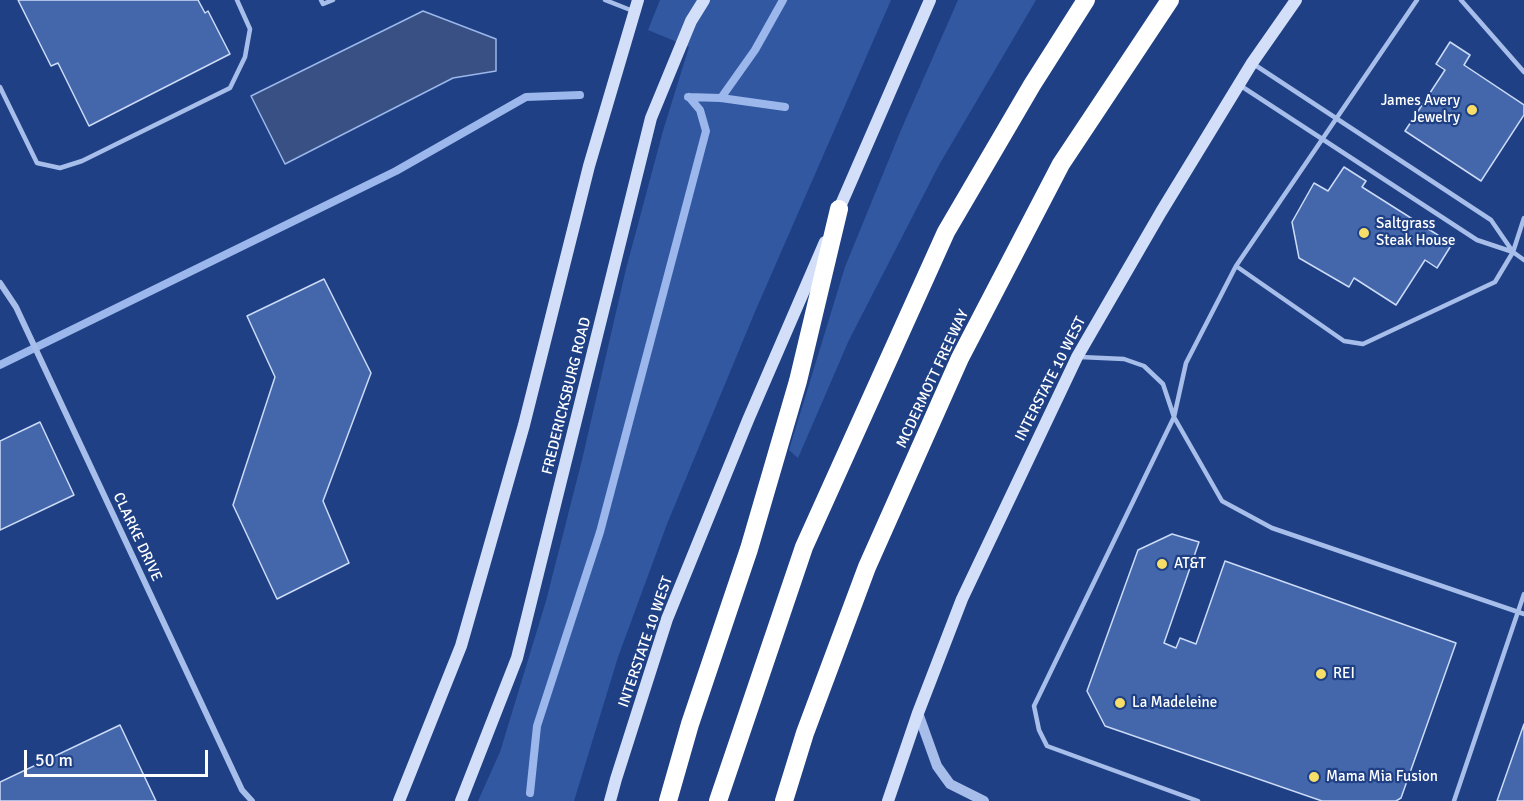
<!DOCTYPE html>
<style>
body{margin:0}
#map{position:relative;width:1524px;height:801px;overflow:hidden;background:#1f4085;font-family:Signika,sans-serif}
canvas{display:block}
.scale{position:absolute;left:24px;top:750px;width:184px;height:27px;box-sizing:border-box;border:3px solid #fff;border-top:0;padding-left:8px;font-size:18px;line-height:21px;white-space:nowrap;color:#fff;-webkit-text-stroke:4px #1f4085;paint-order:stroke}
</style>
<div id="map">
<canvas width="1524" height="801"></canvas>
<div class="scale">50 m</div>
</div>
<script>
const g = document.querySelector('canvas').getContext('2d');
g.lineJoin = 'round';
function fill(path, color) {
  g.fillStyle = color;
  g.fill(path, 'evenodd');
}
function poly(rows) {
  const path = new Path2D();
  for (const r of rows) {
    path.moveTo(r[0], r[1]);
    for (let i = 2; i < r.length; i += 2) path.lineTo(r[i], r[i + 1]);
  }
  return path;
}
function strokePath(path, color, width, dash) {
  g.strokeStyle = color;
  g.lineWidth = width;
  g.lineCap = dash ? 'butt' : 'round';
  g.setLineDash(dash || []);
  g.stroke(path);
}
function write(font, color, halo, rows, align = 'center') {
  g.font = font + ' Signika,sans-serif';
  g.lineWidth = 4.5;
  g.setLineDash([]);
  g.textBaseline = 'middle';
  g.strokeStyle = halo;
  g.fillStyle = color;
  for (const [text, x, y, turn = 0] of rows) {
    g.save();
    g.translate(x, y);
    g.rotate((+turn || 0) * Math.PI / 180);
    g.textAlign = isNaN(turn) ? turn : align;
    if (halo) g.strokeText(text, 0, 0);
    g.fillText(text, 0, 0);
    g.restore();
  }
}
fill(poly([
 [660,0,891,0,754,314,667,524,618,657,574,801,478,801,500,752,546,601,582,460,626,269,663,131,689,47,648,30],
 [958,0,1036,0,939,165,849,340,798,458,789,450,845,267,901,130]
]), '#3358a2');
const water = poly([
 [423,11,496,39,496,71,453,78,285,164,251,96,423,11]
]);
fill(water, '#385083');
strokePath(water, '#9bb7eb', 1.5);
strokePath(poly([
 [688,97,721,98,785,107],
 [721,98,755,50,783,0],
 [0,365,396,171,526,97,580,95],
 [530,793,537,726,600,532,706,131,700,110,689,97]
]), '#9bb7eb', 8);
const building = poly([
 [18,0,198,0,205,13,208,11,230,54,89,126,58,63,51,66,18,0],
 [1450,42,1470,55,1464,65,1524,105,1524,115,1481,181,1405,131,1445,70,1436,64,1450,42],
 [1344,167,1366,181,1362,187,1452,244,1437,268,1425,260,1396,305,1354,278,1349,287,1299,258,1292,222,1314,183,1328,191,1344,167],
 [324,279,371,373,323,501,349,563,277,599,233,505,275,377,247,316,324,279],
 [40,422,74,495,0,530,0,441,40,422],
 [1172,534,1199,542,1164,643,1176,648,1180,638,1196,644,1225,561,1456,643,1401,798,1396,801,1322,801,1105,726,1087,691,1138,550,1172,534],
 [1524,724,1524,801,1497,801,1524,724],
 [120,725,156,801,0,801,0,782,120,725]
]);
fill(building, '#4467ac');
strokePath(building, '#ccdbf7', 1.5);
strokePath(poly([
 [321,0,323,4,333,0],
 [605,0,633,11],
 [1461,0,1524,72],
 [1252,63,1491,220,1513,252],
 [1241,86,1477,240,1513,252,1524,260],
 [0,87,37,163,60,168,82,161,230,88,245,57,250,29,237,0],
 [1236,266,1344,341,1363,344,1495,282,1513,252,1524,218],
 [1080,357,1124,359,1144,366,1163,384,1174,417,1222,501,1272,528,1524,614],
 [1198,801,1047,746,1039,730,1034,706,1174,417,1186,363,1236,266,1417,0],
 [1454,801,1524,594]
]), '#a8beea', 4.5);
strokePath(poly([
 [0,283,16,307,242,790,252,801]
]), '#a8beea', 6);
strokePath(poly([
 [918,713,937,766,942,773,950,784,984,801]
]), '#a8beea', 10);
strokePath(poly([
 [836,216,930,0],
 [399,801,461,646,524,425,589,166,638,0],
 [461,801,517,658,651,118,691,21,704,0],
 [610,801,616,779,667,619,748,420,825,242],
 [888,801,918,713,962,599,1077,357,1161,212,1252,63,1296,0]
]), '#d3dff8', 12);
strokePath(poly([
 [668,801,690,724,749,549,798,381,839,209],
 [718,801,804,547,946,232,1032,85,1086,0],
 [784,801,805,733,867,567,960,358,1061,164,1170,0]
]), '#fff', 18);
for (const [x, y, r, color] of [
 [1472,110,6,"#f8de68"],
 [1364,233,6,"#f8de68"],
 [1162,564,6,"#f8de68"],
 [1321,674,6,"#f8de68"],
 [1120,703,6,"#f8de68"],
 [1314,777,6,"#f8de68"]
]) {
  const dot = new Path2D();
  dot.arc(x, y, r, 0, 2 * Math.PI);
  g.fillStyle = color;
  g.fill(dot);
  strokePath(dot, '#1f4085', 2);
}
write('15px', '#fff', '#1f4085', [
 ["James Avery",1460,101,"right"],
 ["Jewelry",1460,118,"right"],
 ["Saltgrass",1376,224],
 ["Steak House",1376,241],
 ["AT&T",1174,564],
 ["REI",1333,674],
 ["La Madeleine",1132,703],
 ["Mama Mia Fusion",1326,777]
], 'left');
write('15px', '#fff', '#1f4085', [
 ["MCDERMOTT FREEWAY",933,379,-65],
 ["INTERSTATE 10 WEST",1051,379,-63],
 ["FREDERICKSBURG ROAD",567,396,-76],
 ["CLARKE DRIVE",137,537,65],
 ["INTERSTATE 10 WEST",646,642,-71]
]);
</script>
